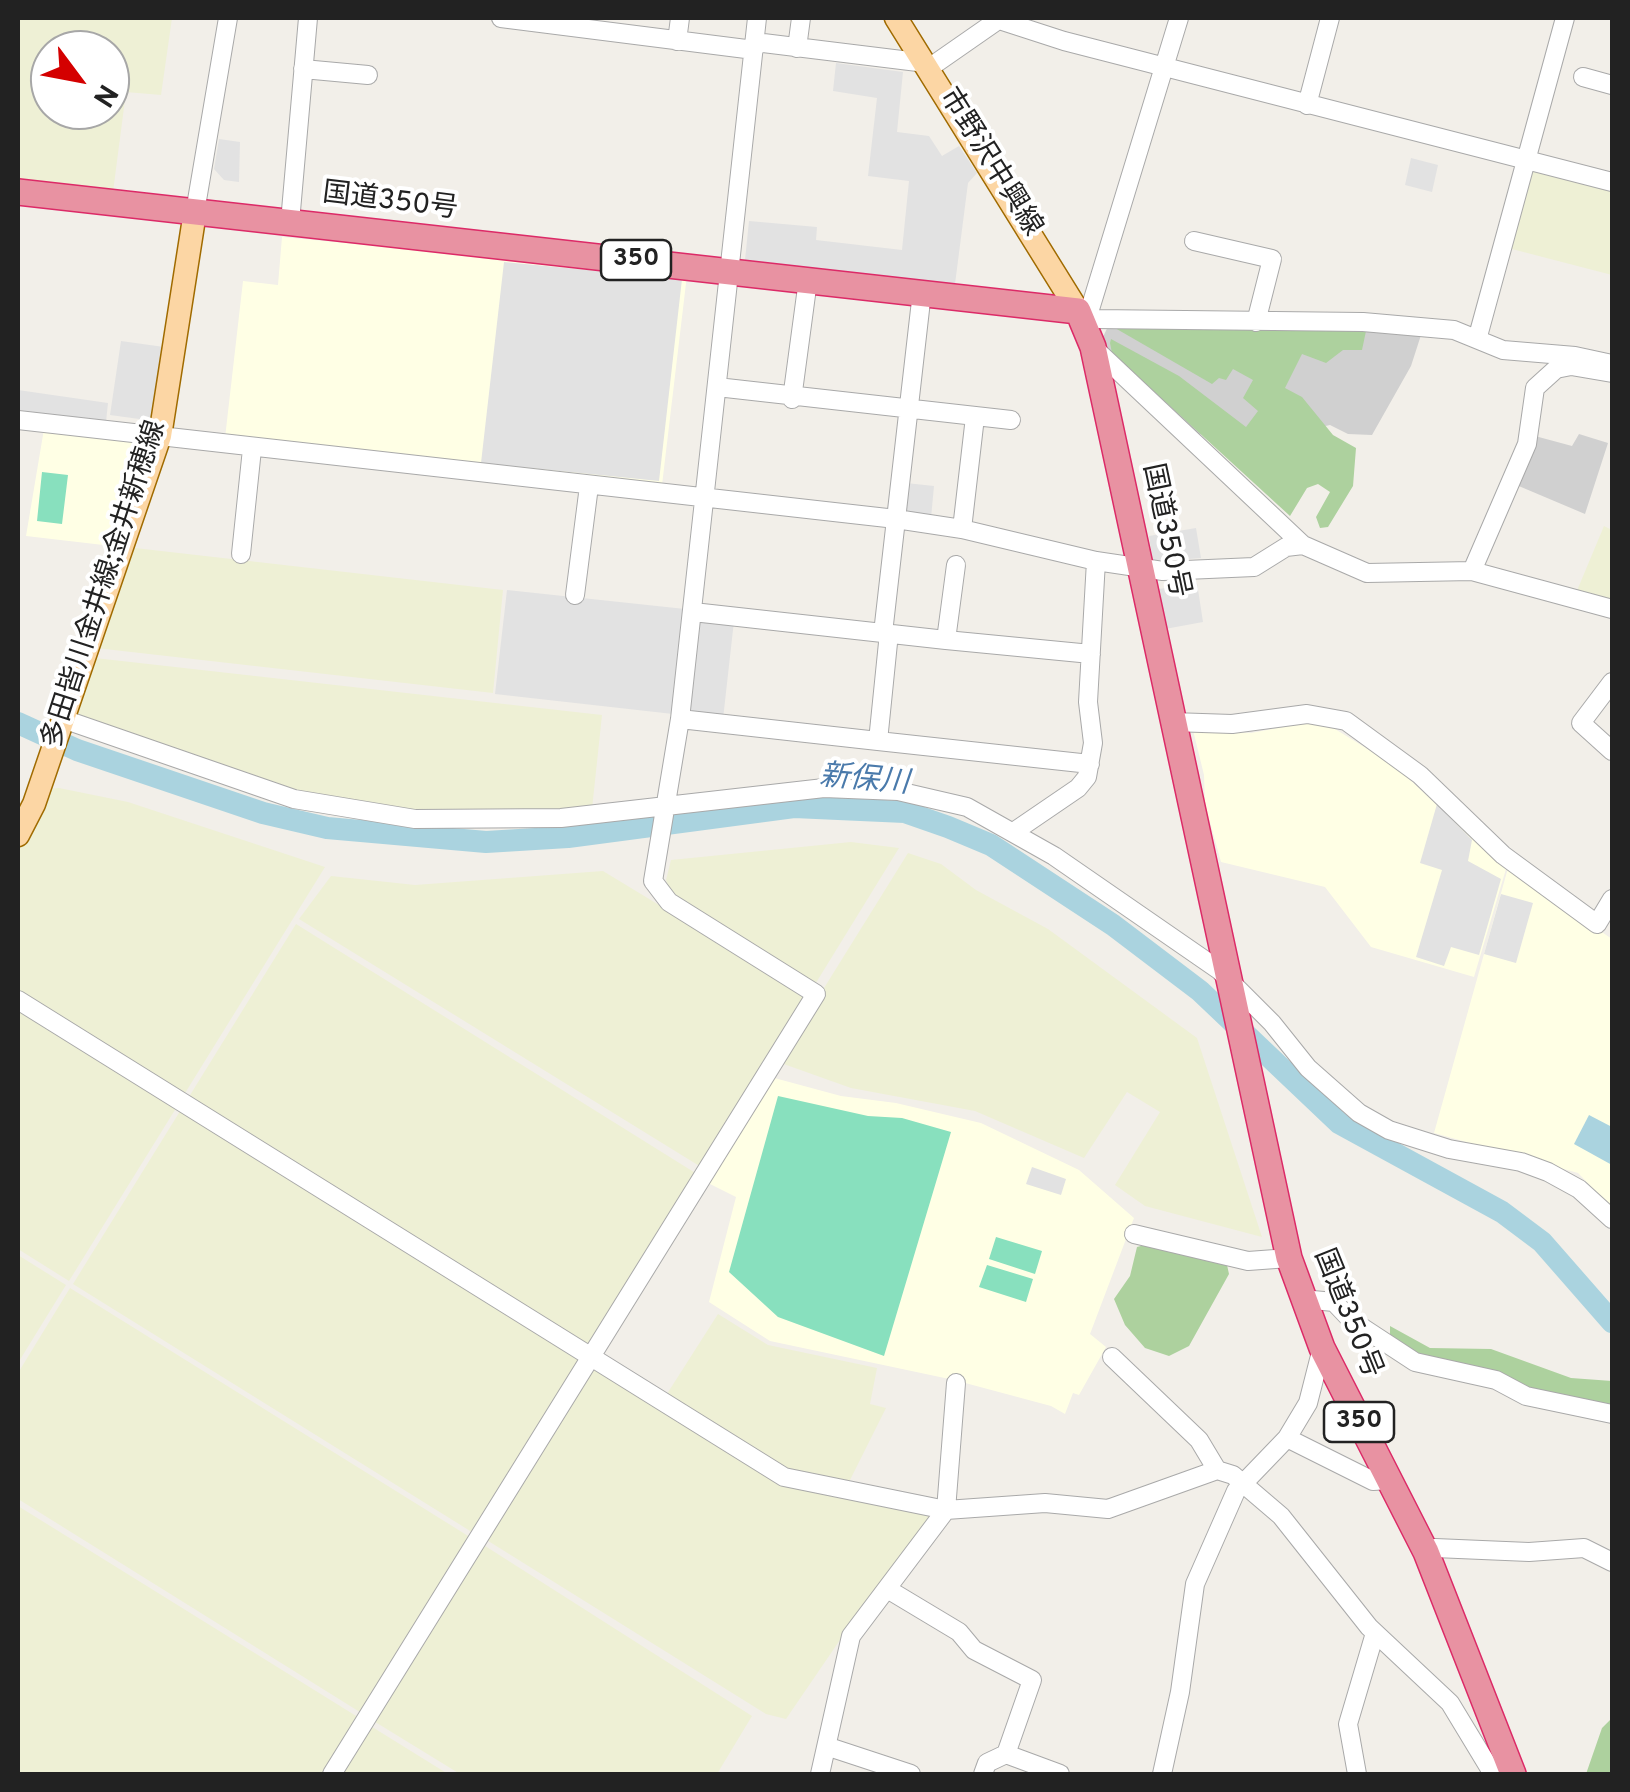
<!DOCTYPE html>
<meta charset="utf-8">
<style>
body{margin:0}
#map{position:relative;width:1630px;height:1792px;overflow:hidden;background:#f2efe9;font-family:Overpass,sans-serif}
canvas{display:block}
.frame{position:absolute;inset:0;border:20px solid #222;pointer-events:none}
.north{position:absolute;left:30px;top:30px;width:100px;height:100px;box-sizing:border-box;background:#fff;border:2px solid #a7a7a7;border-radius:50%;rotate:122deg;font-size:28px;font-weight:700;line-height:40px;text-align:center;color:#222}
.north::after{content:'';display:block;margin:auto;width:35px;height:45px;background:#d40000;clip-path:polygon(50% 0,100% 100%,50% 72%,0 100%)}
</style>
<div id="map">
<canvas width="1630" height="1792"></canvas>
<div class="frame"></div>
<div class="north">N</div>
</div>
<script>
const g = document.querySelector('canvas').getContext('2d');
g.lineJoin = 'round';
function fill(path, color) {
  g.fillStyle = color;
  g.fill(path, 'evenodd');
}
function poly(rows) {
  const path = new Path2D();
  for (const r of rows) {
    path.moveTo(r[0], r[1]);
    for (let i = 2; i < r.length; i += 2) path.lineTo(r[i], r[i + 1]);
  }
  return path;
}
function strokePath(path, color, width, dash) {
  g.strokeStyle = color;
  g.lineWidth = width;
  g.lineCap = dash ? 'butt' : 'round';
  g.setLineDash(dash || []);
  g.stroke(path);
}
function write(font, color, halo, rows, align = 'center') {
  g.font = font + ' Overpass,"Noto Sans JP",sans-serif';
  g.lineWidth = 8;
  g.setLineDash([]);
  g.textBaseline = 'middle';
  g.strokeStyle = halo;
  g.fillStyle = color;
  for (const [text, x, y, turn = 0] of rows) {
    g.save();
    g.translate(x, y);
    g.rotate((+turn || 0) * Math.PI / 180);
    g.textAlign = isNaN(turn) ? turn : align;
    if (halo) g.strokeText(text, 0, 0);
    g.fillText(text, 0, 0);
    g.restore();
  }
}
fill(poly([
 [282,237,687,275,662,485,225,438,243,281,278,285],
 [44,429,136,440,141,450,112,546,26,536],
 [1310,722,1335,729,1395,766,1506,869,1474,977,1371,947,1325,887,1221,862,1205,804,1204,775,1193,730,1251,733],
 [1508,868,1612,939,1612,1208,1578,1173,1434,1133],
 [767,1076,841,1096,896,1103,981,1123,1079,1170,1134,1218,1090,1334,1106,1347,1079,1395,1073,1393,1065,1414,1051,1406,954,1380,770,1341,709,1302,736,1197,704,1181]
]), '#ffffe5');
fill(poly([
 [1110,322,1368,327,1421,335,1411,366,1372,435,1348,434,1330,425,1243,444,1195,433,1108,355,1103,337],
 [1579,434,1608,443,1585,514,1514,484,1535,436,1572,446]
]), '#d0d0d0');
fill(poly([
 [18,18,172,18,161,95,126,92,113,192,18,183],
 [50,50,110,50,110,110,50,110],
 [1531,168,1612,188,1612,275,1508,248],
 [1604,526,1612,530,1612,601,1576,593],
 [135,548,503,590,493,693,96,648],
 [95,658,602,715,592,809,442,813,333,800,294,789,75,716],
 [59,788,128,802,325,867,182,1098,18,996,18,849,48,789],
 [851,842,899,848,814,986,673,899,666,880,671,860],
 [908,853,941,864,976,890,1048,929,1197,1038,1262,1237,1145,1206,1115,1185,1160,1112,1127,1092,1084,1158,975,1111,851,1088,778,1062],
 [603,871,809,996,701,1167,299,919,331,876,415,885],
 [296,924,697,1174,588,1349,187,1100],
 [18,1006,178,1105,69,1281,18,1249],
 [182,1108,583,1358,475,1534,73,1284],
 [18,1255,66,1285,18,1363],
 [70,1288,473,1539,363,1714,18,1499,18,1373],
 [718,1314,768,1345,877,1368,870,1404,886,1408,848,1484,783,1471,665,1397],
 [593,1364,785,1484,935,1517,842,1637,786,1719,766,1714,485,1539],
 [18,1506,361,1719,326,1774,18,1774],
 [482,1544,752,1716,717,1774,460,1774,372,1720],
 [369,1725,448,1774,338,1774]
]), '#eef0d5');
fill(poly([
 [1123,325,1366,331,1362,350,1343,350,1326,363,1302,354,1285,388,1302,397,1333,435,1356,448,1353,486,1328,527,1320,528,1316,517,1330,492,1318,484,1307,488,1290,516,1112,353,1110,343,1111,339,1179,376,1246,427,1258,411,1243,398,1253,380,1233,369,1226,380,1219,378,1212,384,1115,328],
 [1148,1244,1227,1265,1229,1274,1189,1346,1169,1356,1145,1348,1125,1325,1114,1299,1130,1276,1137,1247],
 [1390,1326,1430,1348,1491,1349,1571,1378,1612,1381,1612,1406,1532,1390,1429,1360,1390,1339],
 [1612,1718,1612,1774,1586,1774,1602,1728]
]), '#add19e');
fill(poly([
 [42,472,68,475,62,524,37,521],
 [778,1096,868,1116,902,1118,951,1132,884,1356,778,1317,729,1272],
 [996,1237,1042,1251,1035,1274,989,1259],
 [987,1265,1033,1279,1026,1302,979,1287]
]), '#88e0be');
fill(poly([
 [836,63,903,72,897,132,929,136,942,156,959,146,977,173,968,183,955,284,745,260,749,221,817,227,816,240,902,250,909,181,868,176,877,98,833,91],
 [219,139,240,142,239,182,224,180,214,169],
 [1411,158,1438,165,1432,192,1405,185],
 [504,262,682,279,659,481,481,463],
 [121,341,164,347,154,421,110,415],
 [18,390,108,403,106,422,18,410],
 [906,483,934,486,931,518,902,516],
 [1196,528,1201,558,1153,562,1149,536],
 [1197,583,1203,622,1165,629,1159,589],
 [507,590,685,609,673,714,495,694],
 [697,618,734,621,723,719,686,715],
 [1437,804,1472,840,1468,861,1501,879,1479,955,1451,947,1444,966,1416,957,1442,870,1420,863],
 [1501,894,1533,903,1516,963,1484,954],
 [1032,1167,1066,1179,1061,1195,1026,1184]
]), '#e2e2e2');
fill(poly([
 [1589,1115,1612,1127,1612,1165,1574,1144]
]), '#aad3df');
strokePath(poly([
 [18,723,77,750,263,813,327,828,486,842,568,837,794,807,905,812,948,827,991,845,1113,925,1200,991,1339,1123,1502,1212,1542,1242,1612,1322]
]), '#aad3df', 22);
const minor = poly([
 [501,18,754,50],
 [993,18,1064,41,1612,182],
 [677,41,680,18],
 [755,42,926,63],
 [797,48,801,18],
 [929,68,998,20],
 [303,69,368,75],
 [1583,77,1612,85],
 [1307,105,1330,18],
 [195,212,228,18],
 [290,222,308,18],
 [1194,241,1272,259,1256,322],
 [1078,311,1095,319,1363,322,1454,330,1503,350,1575,356,1612,364],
 [1078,311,1090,309,1179,18],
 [1478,336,1565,18],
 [1093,347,1303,545,1367,573,1472,571,1612,609],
 [717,387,1011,420],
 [792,399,808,280],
 [18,420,896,519,962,529,1096,561,1163,571,1254,567,1286,547,1303,545],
 [962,529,975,417],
 [241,554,252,449],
 [1472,571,1527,444,1535,388,1556,369,1571,366,1612,373],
 [575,595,589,486],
 [693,612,946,640,956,565],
 [883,633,922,292],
 [946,640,1091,654],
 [1612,682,1581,723,1612,751],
 [63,719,294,799,415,819,561,818,824,788,898,791,967,807,1054,856,1219,970,1272,1023,1308,1068,1359,1113,1389,1130,1449,1149,1521,1162,1548,1172,1579,1189,1612,1219],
 [680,719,878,741,889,633],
 [1172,722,1232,724,1307,714,1346,721,1420,775,1503,855,1597,924,1612,899],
 [878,741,1090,764],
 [1015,831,1078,788,1087,777,1093,743,1088,702,1096,561],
 [18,1000,784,1477,946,1510,1045,1503,1108,1509,1217,1470,1233,1475,1281,1516,1369,1627,1450,1703,1493,1774],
 [1134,1234,1248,1261,1289,1258],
 [1302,1299,1334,1302,1351,1320,1415,1362,1496,1380,1526,1396,1612,1414],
 [1112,1357,1199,1440,1217,1470],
 [1287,1438,1373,1481,1389,1480],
 [1426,1552,1435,1548,1529,1552,1584,1548,1612,1562],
 [889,1590,959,1632,974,1650,1032,1680,1006,1754,987,1763,983,1774],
 [829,1747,911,1774],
 [1006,1754,1060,1774],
 [332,1774,816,994,669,902,653,881,680,719,757,18],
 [820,1774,851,1636,946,1510,956,1383],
 [1162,1774,1180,1692,1195,1584,1236,1491,1287,1438,1308,1403,1322,1348],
 [1357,1774,1348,1724,1375,1633]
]);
const major = poly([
 [896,18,1078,311],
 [18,835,34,804,160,436,195,212]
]);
const highway = poly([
 [18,192,1078,311,1093,347,1289,1258,1322,1348,1426,1552,1513,1774]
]);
strokePath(minor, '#a9a9a9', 20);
strokePath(major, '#a06b00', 25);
strokePath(highway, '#dc2a67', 28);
strokePath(minor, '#fff', 18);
strokePath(major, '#fcd6a4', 22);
strokePath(highway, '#e892a2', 25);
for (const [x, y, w] of [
 [636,260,70],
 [1359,1422,70]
]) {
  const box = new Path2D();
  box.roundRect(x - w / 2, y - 20, w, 40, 8);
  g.fillStyle = '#fff';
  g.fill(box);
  strokePath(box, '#222', 2.5);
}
write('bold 25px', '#222', null, [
 ["350",636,260],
 ["350",1359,1422]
]);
write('28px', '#222', '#fff', [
 ["市野沢中興線",989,163,58],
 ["国道350号",390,203,7],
 ["国道350号",1164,531,78],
 ["多田皆川金井線;金井新穂線",106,585,-72],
 ["国道350号",1346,1314,68]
]);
write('italic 30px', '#4a7aab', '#fff', [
 ["新保川",864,782,5]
]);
</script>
